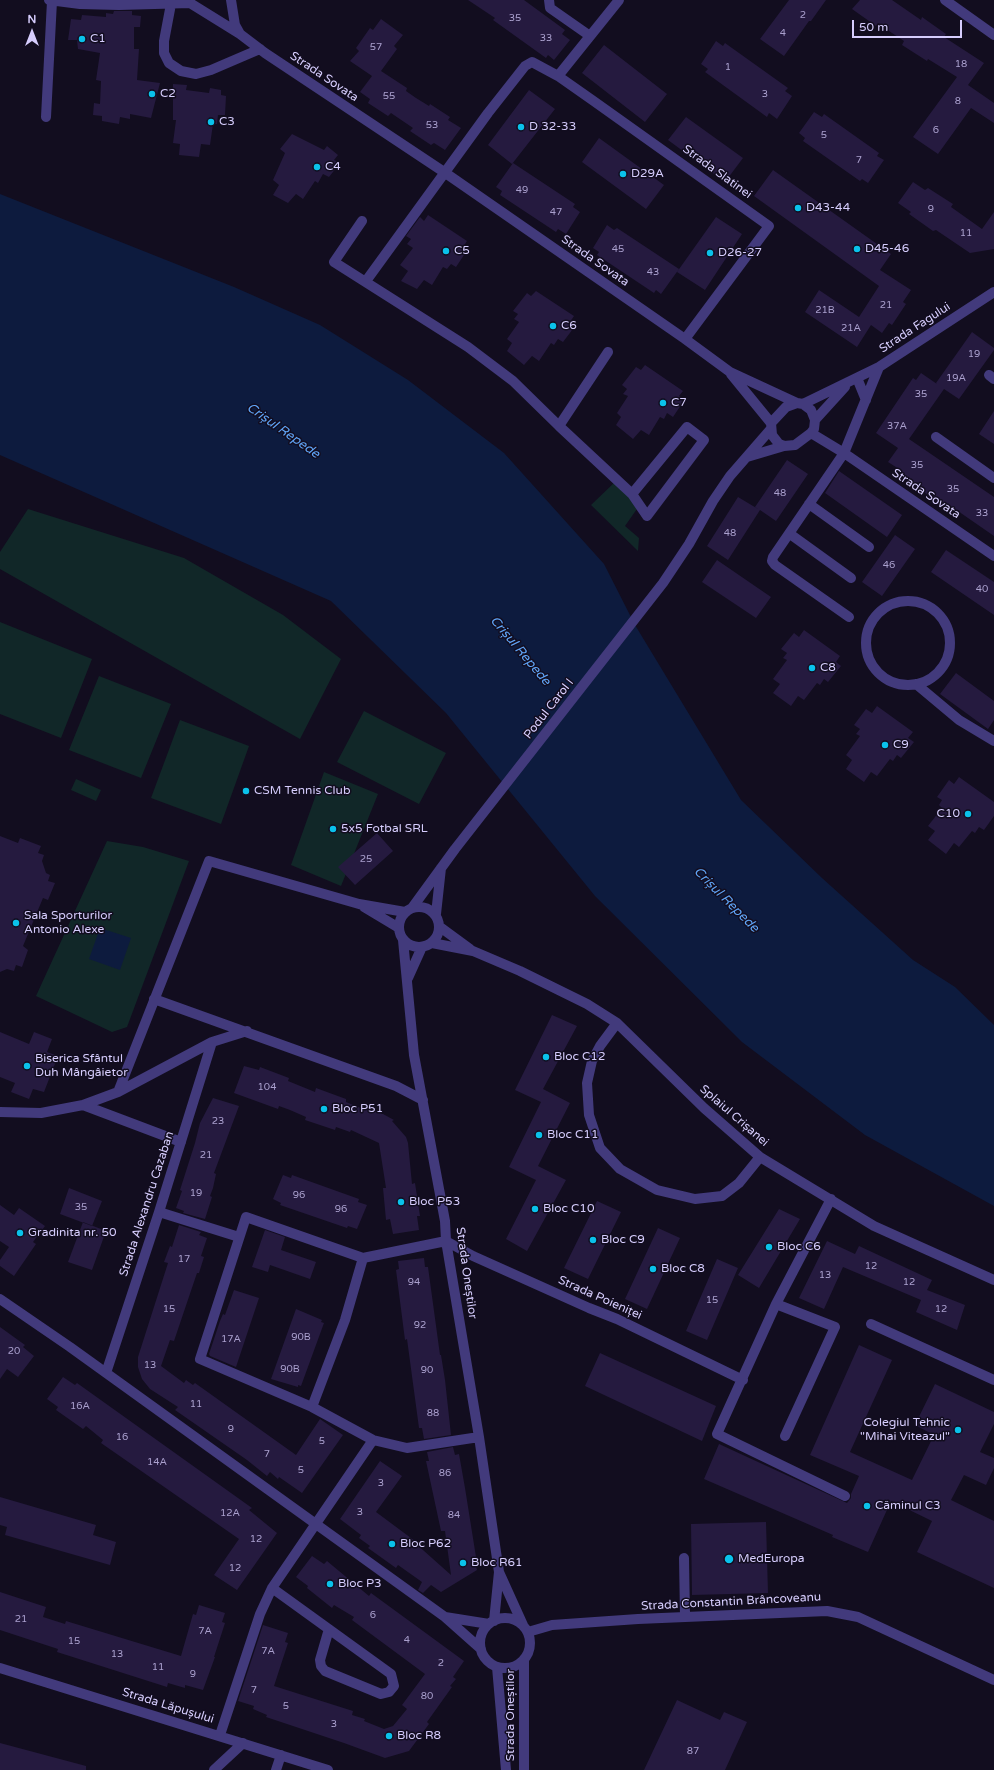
<!DOCTYPE html>
<meta charset="utf-8">
<style>
body{margin:0}
#map{position:relative;width:994px;height:1770px;overflow:hidden;background:#120d1f;font-family:"Varela Round",sans-serif}
canvas{display:block}
.north{position:absolute;left:12px;top:12px;width:40px;height:40px;-webkit-text-stroke:3px #120d1f;paint-order:stroke;rotate:0deg;font-size:11px;font-weight:700;line-height:16px;text-align:center;color:#d6cdfd}
.north::after{content:'';display:block;margin:auto;width:14px;height:18px;background:#d6cdfd;clip-path:polygon(50% 0,100% 100%,50% 72%,0 100%)}
.scale{position:absolute;left:852px;top:20px;width:110px;height:18px;box-sizing:border-box;border:2px solid #d6cdfd;border-top:0;padding-left:5px;font-size:12px;line-height:14px;white-space:nowrap;color:#d6cdfd;-webkit-text-stroke:3px #120d1f;paint-order:stroke}
</style>
<div id="map">
<canvas width="994" height="1770"></canvas>
<div class="north">N</div>
<div class="scale">50 m</div>
</div>
<script>
const g = document.querySelector('canvas').getContext('2d');
g.lineJoin = 'round';
function fill(path, color) {
  g.fillStyle = color;
  g.fill(path, 'evenodd');
}
function poly(rows) {
  const path = new Path2D();
  for (const r of rows) {
    if (r.length === 3) {
      path.moveTo(r[0] + r[2], r[1]);
      path.arc(r[0], r[1], r[2], 0, 2 * Math.PI);
      continue;
    }
    path.moveTo(r[0], r[1]);
    for (let i = 2; i < r.length; i += 2) path.lineTo(r[i], r[i + 1]);
  }
  return path;
}
function strokePath(path, color, width, dash) {
  g.strokeStyle = color;
  g.lineWidth = width;
  g.lineCap = dash ? 'butt' : 'round';
  g.setLineDash(dash || []);
  g.stroke(path);
}
function write(font, color, halo, rows, align = 'center') {
  g.font = font + ' "Varela Round",sans-serif';
  g.lineWidth = 3;
  g.setLineDash([]);
  g.textBaseline = 'middle';
  g.strokeStyle = halo;
  g.fillStyle = color;
  for (const [text, x, y, turn = 0] of rows) {
    g.save();
    g.translate(x, y);
    g.rotate((+turn || 0) * Math.PI / 180);
    g.textAlign = isNaN(turn) ? turn : align;
    if (halo) g.strokeText(text, 0, 0);
    g.fillText(text, 0, 0);
    g.restore();
  }
}
fill(poly([
 [616,481,639,506,625,526,639,538,638,551,591,505],
 [28,509,184,558,283,615,341,659,300,739,0,569,0,552],
 [0,622,92,659,61,738,0,714],
 [99,676,171,704,141,778,69,750],
 [364,711,446,753,419,804,337,762],
 [180,720,249,746,221,824,151,798],
 [324,772,378,794,341,886,291,865],
 [76,779,101,790,96,801,71,790],
 [107,841,143,847,189,861,127,1027,112,1032,36,996]
]), '#112728');
fill(poly([
 [0,194,234,287,320,325,408,380,504,453,604,564,635,625,741,800,822,878,913,960,955,987,994,1025,994,1206,865,1135,742,1042,595,896,446,713,331,601,0,455],
 [100,928,131,938,120,970,89,959]
]), '#0d1b3e');
fill(poly([
 [468,0,524,0,565,30,562,34,570,40,554,60,548,55,546,58,493,20,495,18],
 [789,0,826,0,811,21,809,21,784,56,760,39],
 [860,0,892,0,921,20,922,17,946,34,944,37,984,63,968,85,994,103,994,123,971,108,938,154,913,137,957,77,928,59,927,61,902,45,904,41,892,33,878,23,876,26,852,9],
 [114,11,132,11,132,15,141,16,140,27,134,27,134,49,139,49,137,80,160,83,151,118,130,114,130,119,120,117,119,124,102,121,102,116,93,115,94,103,100,104,101,81,96,80,100,53,78,49,77,40,68,40,71,19,81,20,82,15,106,17,106,13,113,14],
 [381,19,403,35,394,46,397,49,381,71,407,88,406,91,416,98,429,106,430,104,450,117,448,120,461,128,445,150,434,143,431,145,410,131,413,128,391,113,388,116,368,103,370,99,360,92,372,76,350,61,359,51,356,48,370,28,373,30],
 [716,41,723,46,725,43,788,88,785,91,792,96,777,119,769,113,767,117,705,72,708,69,701,64],
 [604,45,667,94,645,122,582,73],
 [173,84,187,85,186,90,209,93,210,88,221,90,221,95,226,96,225,115,218,115,217,124,213,124,210,145,201,144,199,157,179,155,180,144,173,143,176,120,173,120],
 [529,90,555,109,512,164,488,145],
 [814,112,822,117,824,114,879,153,877,156,884,160,868,183,862,179,860,181,803,141,805,138,799,133],
 [686,117,743,158,725,182,668,140],
 [292,134,324,150,327,146,338,155,334,160,340,163,329,177,323,174,318,183,315,181,303,199,296,194,288,203,273,195,279,185,273,180,285,153,280,149],
 [599,138,664,185,646,209,582,162],
 [513,163,575,204,573,207,580,212,566,234,558,229,556,232,500,195,502,191,496,187],
 [773,170,891,254,880,270,911,290,903,302,906,304,892,325,889,323,882,333,871,325,857,347,805,312,819,290,859,317,879,286,754,196],
 [913,182,925,190,928,188,953,204,951,207,982,229,994,212,994,249,970,253,936,230,933,231,909,214,911,212,898,203],
 [428,215,467,241,463,247,468,249,456,267,451,264,447,269,443,267,432,285,424,280,417,289,401,281,408,271,400,265,413,248,407,244,411,239,406,236,420,217,424,221],
 [716,217,742,234,705,290,677,272],
 [607,225,614,230,617,228,679,269,661,294,656,290,654,293,597,255,599,252,593,248],
 [536,291,574,316,570,322,576,325,563,342,558,339,554,345,551,343,539,361,532,356,524,365,507,351,512,343,507,339,519,322,514,319,518,314,513,311,527,293,531,296],
 [972,332,994,348,994,350,959,399,944,389,909,439,994,497,994,536,955,509,953,512,896,473,899,469,888,462,898,448,876,433,913,378,916,380,921,373,937,384,936,383],
 [645,365,683,391,679,396,685,399,673,417,667,413,664,419,660,417,649,435,641,430,633,439,616,425,621,417,617,413,628,396,623,394,627,389,622,385,636,367,641,370],
 [994,411,994,444,979,434],
 [787,460,808,474,776,521,760,510,728,560,707,546,738,497,758,509,755,507],
 [839,471,902,515,887,537,825,493],
 [895,535,915,549,882,596,862,582],
 [946,550,994,582,994,615,931,572],
 [717,560,771,597,756,618,702,582],
 [804,630,840,656,836,662,841,666,828,682,824,679,820,685,817,683,804,700,798,696,791,706,773,693,780,684,773,679,787,660,783,658,787,653,781,649,794,633,799,637],
 [956,673,994,701,994,720,988,729,940,694],
 [877,706,913,732,908,738,914,742,901,758,897,755,893,761,890,759,877,776,871,772,864,782,846,769,852,760,846,755,860,736,856,734,860,729,854,725,866,709,872,713],
 [959,777,994,802,994,816,984,830,979,827,975,833,972,831,959,847,954,843,946,854,928,840,935,831,928,826,942,808,939,805,942,800,937,797,949,780,954,784],
 [377,833,393,851,355,885,338,867],
 [0,836,18,843,20,838,41,846,38,853,44,855,42,861,46,873,50,875,48,881,55,883,48,900,43,898,23,946,28,950,22,967,16,965,14,971,7,969,0,972],
 [552,1015,577,1026,543,1089,570,1103,538,1166,566,1180,527,1251,506,1239,536,1180,509,1167,541,1102,515,1090],
 [0,1032,29,1044,34,1032,52,1039,47,1052,58,1056,44,1092,33,1089,29,1099,11,1092,15,1083,0,1077],
 [244,1066,259,1070,260,1067,289,1078,288,1081,315,1092,316,1088,346,1099,346,1102,358,1107,383,1114,394,1120,392,1121,406,1137,408,1143,412,1184,415,1183,420,1216,417,1216,419,1230,393,1234,390,1219,386,1220,383,1188,386,1188,379,1143,351,1130,350,1132,336,1127,335,1130,305,1120,306,1117,290,1110,279,1106,278,1109,234,1093],
 [213,1098,239,1106,214,1173,216,1174,213,1188,210,1196,212,1197,205,1219,183,1213,184,1211,176,1208,182,1191,180,1190,195,1143,200,1123],
 [283,1175,291,1178,292,1175,359,1199,358,1202,367,1205,357,1229,348,1226,347,1228,280,1205,281,1203,273,1199],
 [69,1188,102,1201,92,1226,60,1214],
 [597,1201,621,1212,588,1279,564,1268],
 [0,1205,14,1215,19,1208,45,1226,33,1242,36,1244,14,1276,0,1266,0,1260,9,1247,0,1241],
 [779,1209,800,1219,759,1288,738,1275],
 [83,1222,106,1231,92,1270,68,1262],
 [179,1225,201,1232,199,1235,207,1238,201,1256,204,1257,199,1273,197,1273,174,1341,170,1340,161,1366,184,1383,186,1380,193,1385,195,1383,296,1455,320,1419,343,1435,302,1493,279,1477,278,1479,270,1472,267,1476,247,1460,175,1410,178,1407,150,1389,142,1379,138,1367,138,1357,168,1263,164,1262,170,1246,172,1247],
 [658,1228,680,1238,647,1309,625,1299],
 [265,1230,285,1237,281,1250,316,1262,310,1279,270,1265,268,1272,252,1267],
 [827,1241,855,1254,859,1246,932,1280,927,1290,965,1305,957,1330,916,1312,921,1300,843,1267,824,1309,799,1298],
 [424,1258,425,1267,428,1267,440,1355,441,1355,445,1380,451,1435,424,1439,422,1428,419,1428,407,1339,405,1340,396,1270,399,1269,398,1261],
 [717,1259,738,1268,707,1340,686,1331],
 [234,1290,259,1298,236,1367,210,1356,209,1354,220,1321,223,1314,225,1315],
 [296,1309,322,1320,321,1322,324,1323,301,1386,298,1385,298,1387,271,1379],
 [0,1327,25,1345,23,1347,34,1356,18,1377,7,1369,0,1379],
 [859,1345,892,1360,850,1452,912,1480,934,1435,915,1425,935,1384,994,1412,994,1424,980,1452,994,1458,994,1468,986,1485,964,1475,951,1500,994,1521,994,1588,917,1552,932,1521,891,1501,868,1552,832,1537,833,1535,704,1479,719,1444,847,1503,851,1498,851,1494,859,1476,810,1455],
 [600,1353,716,1406,702,1441,585,1386],
 [63,1377,75,1385,77,1383,252,1508,249,1510,277,1533,237,1590,214,1575,239,1539,101,1443,103,1440,86,1426,83,1429,56,1410,58,1407,47,1399],
 [453,1447,455,1455,459,1454,465,1488,476,1557,474,1558,477,1570,441,1592,431,1585,423,1593,418,1590,422,1582,398,1565,396,1568,368,1548,370,1546,359,1538,361,1535,340,1519,380,1461,402,1476,376,1512,415,1541,414,1542,451,1575,445,1531,441,1531,426,1461,429,1461,427,1452],
 [0,1497,96,1525,93,1535,116,1542,110,1565,5,1535,7,1527,0,1525],
 [766,1522,768,1593,692,1595,691,1524],
 [312,1556,324,1564,327,1561,369,1596,371,1593,464,1661,453,1677,456,1679,450,1686,452,1687,427,1722,429,1724,409,1751,385,1758,344,1743,266,1717,267,1715,253,1709,254,1706,238,1701,263,1625,288,1633,285,1642,288,1643,274,1686,353,1711,352,1715,365,1719,364,1721,384,1729,393,1726,407,1709,402,1705,425,1674,352,1620,354,1617,334,1605,332,1608,307,1588,308,1586,296,1577],
 [0,1592,46,1607,43,1617,65,1624,66,1621,181,1656,193,1614,196,1615,199,1605,225,1613,222,1622,225,1623,214,1657,215,1657,203,1690,185,1685,185,1688,168,1683,167,1687,57,1652,58,1649,0,1630],
 [677,1700,720,1720,724,1712,747,1722,725,1770,644,1770],
 [0,1743,86,1766,86,1770,0,1770]
]), '#251a3f');
strokePath(poly([
 [49,0,80,4,119,5,190,3,240,34,265,53,444,172,685,339,730,372,797,403],
 [231,0,235,25,240,34],
 [549,0,550,8,590,36],
 [945,0,994,35],
 [171,4,164,41,164,53,169,63,181,71,196,74,211,70,260,49],
 [558,76,619,0],
 [46,117,52,1],
 [362,221,334,262,468,347,513,381,559,426,632,494,687,427,704,440,647,516,632,494],
 [366,281,488,113,525,66,532,62,558,76,595,102,769,226,685,339],
 [731,374,771,423],
 [989,375,994,379],
 [857,378,866,400],
 [797,403,803,404,811,410,815,420,814,429,811,433,795,445,784,446,779,444,772,435,771,423,786,407,797,403],
 [803,404,879,367,994,292],
 [815,420,845,387],
 [559,426,608,352],
 [811,433,844,453,994,556],
 [936,437,994,478],
 [747,457,784,446],
 [809,504,869,547],
 [790,534,851,578],
 [908,643,42],
 [849,617,775,565,772,561,773,557,844,453,879,367],
 [916,684,959,720,994,741],
 [419,927,20],
 [364,907,399,928],
 [412,908,455,849,663,583,689,544,713,501,730,476,770,430],
 [436,914,441,868],
 [440,927,470,949],
 [403,940,414,1055,445,1221,446,1241,479,1437,499,1572,494,1621],
 [432,943,473,951,520,971,587,1004,617,1023,704,1108,760,1157,874,1226,994,1280],
 [408,978,422,947],
 [154,999,396,1086,423,1100],
 [617,1023,600,1046,592,1061,587,1083,589,1115,600,1148,620,1169,657,1190,695,1199,722,1196,739,1183,760,1157],
 [118,1092,209,861,359,904,405,912],
 [83,1105,181,1142],
 [0,1112,41,1113,83,1105,118,1092,212,1042,247,1031],
 [831,1199,776,1304,717,1434,845,1496],
 [159,1212,239,1237],
 [0,1299,70,1347,445,1617,481,1649],
 [776,1304,835,1327,785,1436],
 [871,1324,994,1380],
 [106,1373,159,1212,212,1042],
 [312,1407,345,1320,363,1258],
 [479,1437,407,1448,373,1440,312,1407,200,1359,246,1217,363,1258,446,1241,473,1256,589,1308,617,1319,743,1380],
 [684,1558,685,1617],
 [499,1572,523,1625],
 [272,1588,391,1674,394,1686,389,1692,381,1694,325,1671,321,1666,320,1660,329,1629],
 [445,1617,489,1624],
 [505,1643,25],
 [528,1632,552,1625,638,1619,827,1611,858,1617,994,1680],
 [497,1667,506,1770],
 [0,1668,328,1770],
 [220,1735,260,1614,272,1588,373,1440],
 [214,1770,243,1743],
 [276,1770,281,1755],
 [524,1770,524,1659]
]), '#423a7c', 10);
for (const [x, y, r, color] of [
 [82,39,4,"#0ac2eb"],
 [152,94,4,"#0ac2eb"],
 [211,122,4,"#0ac2eb"],
 [521,127,4,"#0ac2eb"],
 [317,167,4,"#0ac2eb"],
 [623,174,4,"#0ac2eb"],
 [798,208,4,"#0ac2eb"],
 [857,249,4,"#0ac2eb"],
 [446,251,4,"#0ac2eb"],
 [710,253,4,"#0ac2eb"],
 [553,326,4,"#0ac2eb"],
 [663,403,4,"#0ac2eb"],
 [812,668,4,"#0ac2eb"],
 [885,745,4,"#0ac2eb"],
 [246,791,4,"#0ac2eb"],
 [968,814,4,"#0ac2eb"],
 [333,829,4,"#0ac2eb"],
 [16,923,4,"#0ac2eb"],
 [546,1057,4,"#0ac2eb"],
 [27,1066,4,"#0ac2eb"],
 [324,1109,4,"#0ac2eb"],
 [539,1135,4,"#0ac2eb"],
 [401,1202,4,"#0ac2eb"],
 [535,1209,4,"#0ac2eb"],
 [20,1233,4,"#0ac2eb"],
 [593,1240,4,"#0ac2eb"],
 [769,1247,4,"#0ac2eb"],
 [653,1269,4,"#0ac2eb"],
 [958,1430,4,"#0ac2eb"],
 [867,1506,4,"#0ac2eb"],
 [392,1544,4,"#0ac2eb"],
 [729,1559,5,"#0ac2eb"],
 [463,1563,4,"#0ac2eb"],
 [330,1584,4,"#0ac2eb"],
 [389,1736,4,"#0ac2eb"]
]) {
  const dot = new Path2D();
  dot.arc(x, y, r, 0, 2 * Math.PI);
  g.fillStyle = color;
  g.fill(dot);
  strokePath(dot, '#120d1f', 1.5);
}
write('10px', '#aaa0ce', null, [
 ["2",803,15],
 ["35",515,18],
 ["4",783,33],
 ["33",546,38],
 ["57",376,47],
 ["18",961,64],
 ["1",728,67],
 ["3",765,94],
 ["55",389,96],
 ["8",958,101],
 ["53",432,125],
 ["6",936,130],
 ["5",824,135],
 ["7",859,160],
 ["49",522,190],
 ["9",931,209],
 ["47",556,212],
 ["11",966,233],
 ["45",618,249],
 ["43",653,272],
 ["21",886,305],
 ["21B",825,310],
 ["21A",851,328],
 ["19",974,354],
 ["19A",956,378],
 ["35",921,394],
 ["37A",897,426],
 ["35",917,465],
 ["35",953,489],
 ["48",780,493],
 ["33",982,513],
 ["48",730,533],
 ["46",889,565],
 ["40",982,589],
 ["25",366,859],
 ["104",267,1087],
 ["23",218,1121],
 ["21",206,1155],
 ["19",196,1193],
 ["96",299,1195],
 ["35",81,1207],
 ["96",341,1209],
 ["17",184,1259],
 ["12",871,1266],
 ["13",825,1275],
 ["94",414,1282],
 ["12",909,1282],
 ["15",712,1300],
 ["15",169,1309],
 ["12",941,1309],
 ["92",420,1325],
 ["90B",301,1337],
 ["17A",231,1339],
 ["20",14,1351],
 ["13",150,1365],
 ["90B",290,1369],
 ["90",427,1370],
 ["11",196,1404],
 ["16A",80,1406],
 ["88",433,1413],
 ["9",231,1429],
 ["16",122,1437],
 ["5",322,1441],
 ["7",267,1454],
 ["14A",157,1462],
 ["5",301,1470],
 ["86",445,1473],
 ["3",381,1483],
 ["3",360,1512],
 ["12A",230,1513],
 ["84",454,1515],
 ["12",256,1539],
 ["12",235,1568],
 ["6",373,1615],
 ["21",21,1619],
 ["7A",205,1631],
 ["4",407,1640],
 ["15",74,1641],
 ["7A",268,1651],
 ["13",117,1654],
 ["2",441,1663],
 ["11",158,1667],
 ["9",193,1674],
 ["7",254,1690],
 ["80",427,1696],
 ["5",286,1706],
 ["3",334,1724],
 ["87",693,1751]
]);
write('12px', '#d6cdfd', '#120d1f', [
 ["C1",90,39],
 ["C2",160,94],
 ["C3",219,122],
 ["D 32-33",529,127],
 ["C4",325,167],
 ["D29A",631,174],
 ["D43-44",806,208],
 ["D45-46",865,249],
 ["C5",454,251],
 ["D26-27",718,253],
 ["C6",561,326],
 ["C7",671,403],
 ["C8",820,668],
 ["C9",893,745],
 ["CSM Tennis Club",254,791],
 ["C10",960,814,"right"],
 ["5x5 Fotbal SRL",341,829],
 ["Sala Sporturilor",24,916],
 ["Antonio Alexe",24,930],
 ["Bloc C12",554,1057],
 ["Biserica Sfântul",35,1059],
 ["Duh Mângâietor",35,1073],
 ["Bloc P51",332,1109],
 ["Bloc C11",547,1135],
 ["Bloc P53",409,1202],
 ["Bloc C10",543,1209],
 ["Gradinita nr. 50",28,1233],
 ["Bloc C9",601,1240],
 ["Bloc C6",777,1247],
 ["Bloc C8",661,1269],
 ["Colegiul Tehnic",950,1423,"right"],
 ["\"Mihai Viteazul\"",950,1437,"right"],
 ["Căminul C3",875,1506],
 ["Bloc P62",400,1544],
 ["MedEuropa",738,1559],
 ["Bloc R61",471,1563],
 ["Bloc P3",338,1584],
 ["Bloc R8",397,1736]
], 'left');
write('12px', '#d6cdfd', '#120d1f', [
 ["Strada Sovata",324,77,34],
 ["Strada Slatinei",717,172,36],
 ["Strada Sovata",595,261,35],
 ["Strada Fagului",915,328,-33],
 ["Strada Sovata",926,494,34],
 ["Podul Carol I",549,709,-52],
 ["Splaiul Crișanei",734,1116,41],
 ["Strada Alexandru Cazaban",147,1204,-72],
 ["Strada Oneștilor",466,1273,82],
 ["Strada Poieniței",600,1298,24],
 ["Strada Constantin Brâncoveanu",731,1602,-3],
 ["Strada Lăpușului",168,1706,17],
 ["Strada Oneștilor",511,1715,-90]
]);
write('italic 13px', '#60a5f8', '#120d1f', [
 ["Crișul Repede",283,431,35],
 ["Crișul Repede",520,651,50],
 ["Crișul Repede",726,900,45]
]);
</script>
